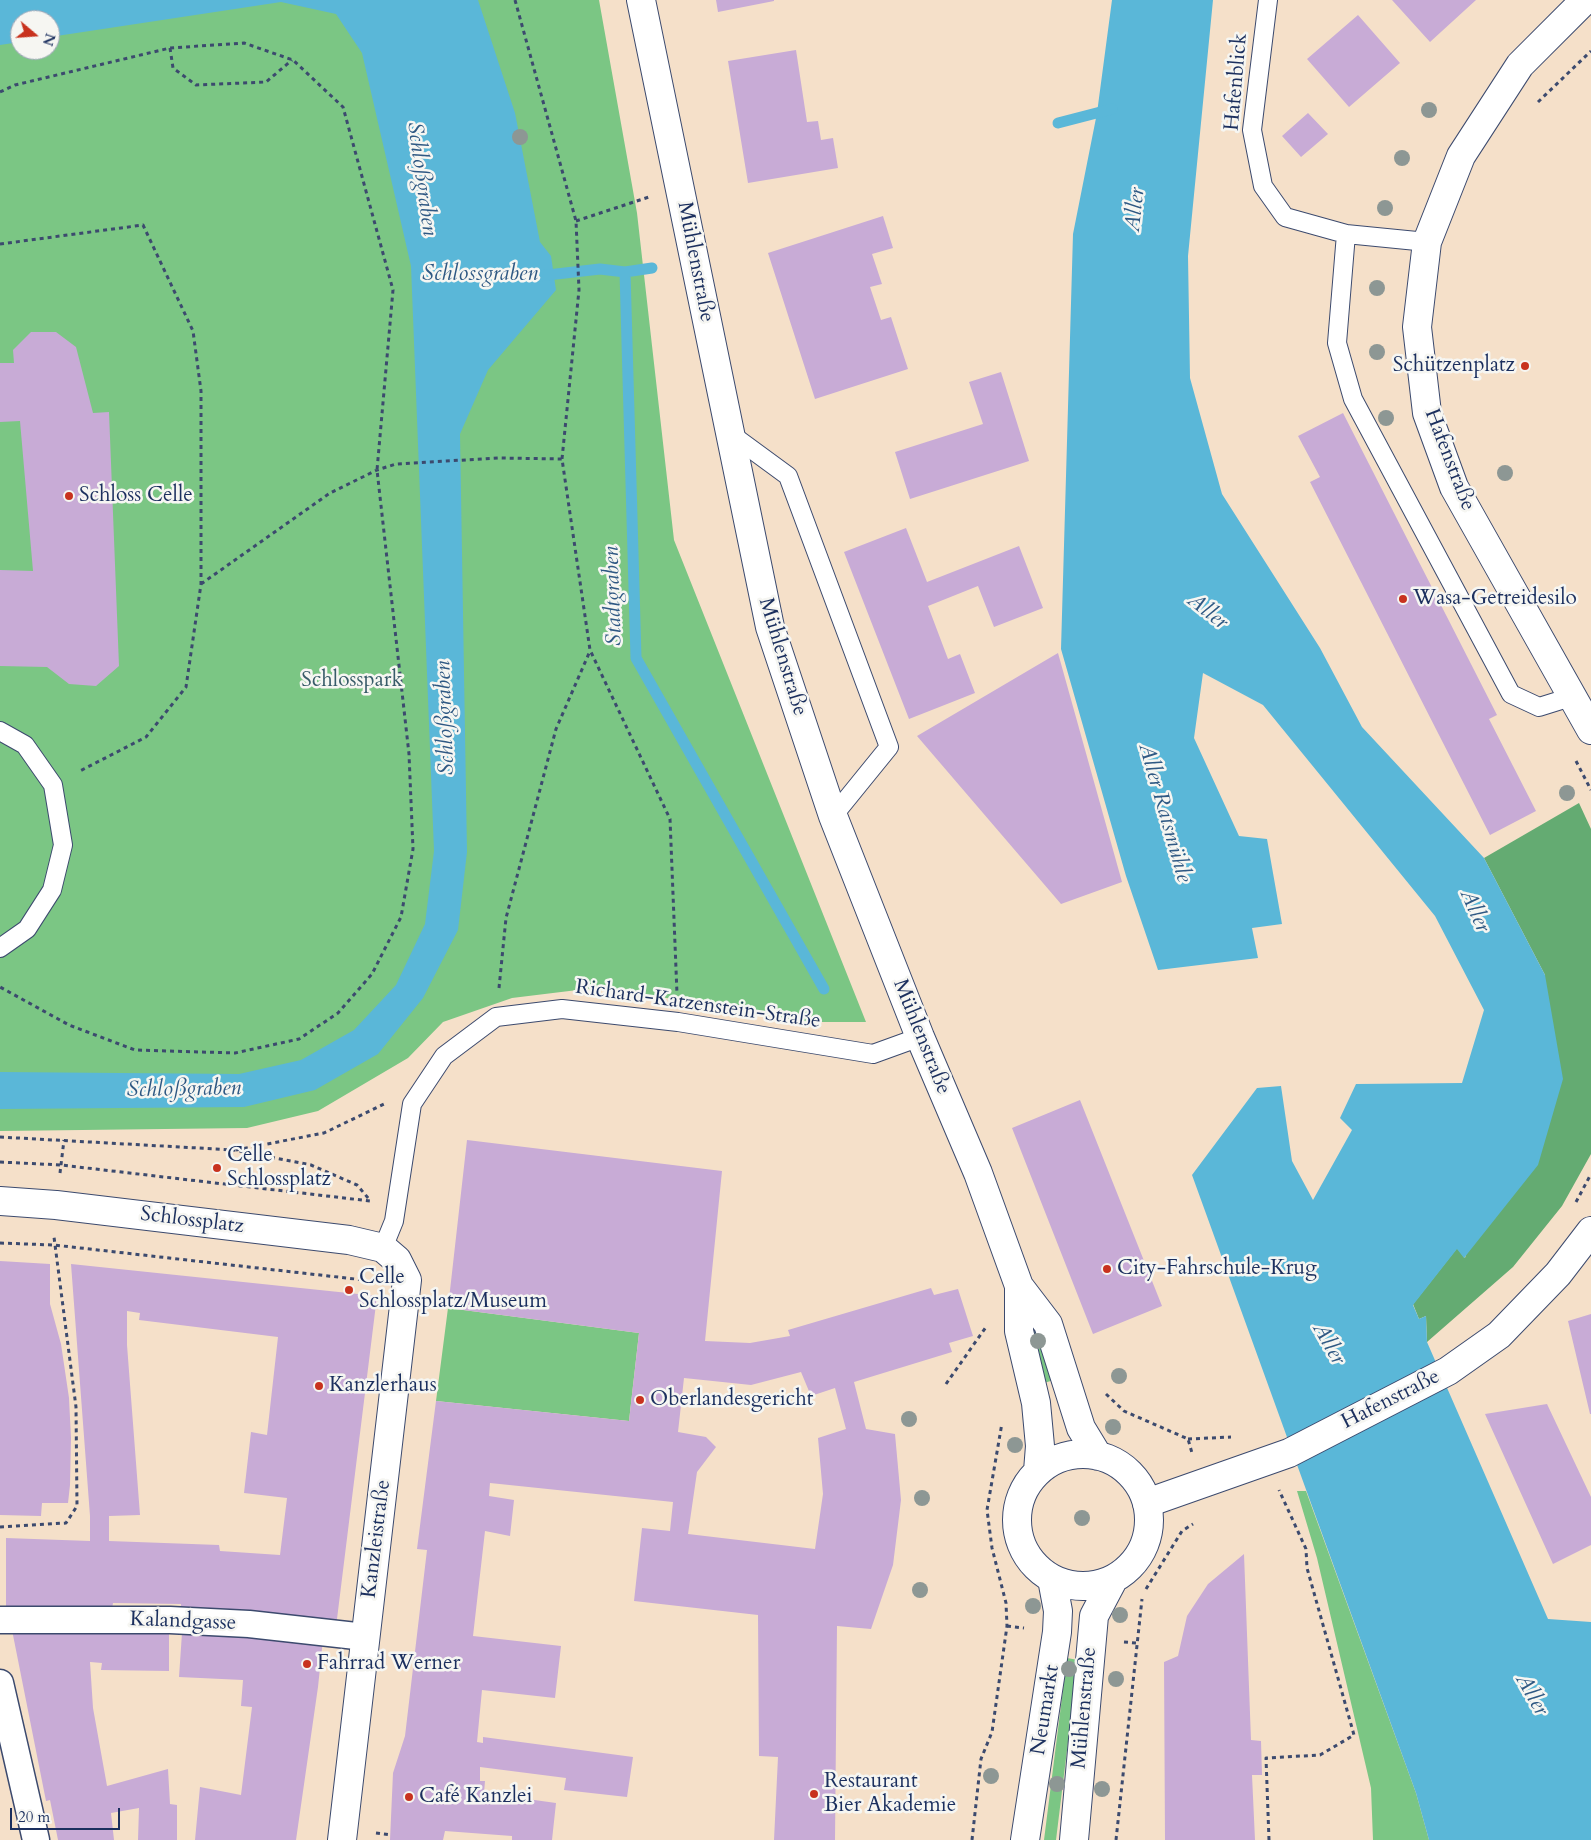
<!DOCTYPE html>
<meta charset="utf-8">
<style>
body{margin:0}
#map{position:relative;width:1591px;height:1840px;overflow:hidden;background:#f5e0c9;font-family:Cardo,serif}
canvas{display:block}
.north{position:absolute;left:10px;top:10px;width:50px;height:50px;box-sizing:border-box;background:#f6f6f2;border:1px solid #9ea6b7;border-radius:50%;rotate:108deg;font-size:14px;font-weight:700;line-height:20px;text-align:center;color:#1b2f5e}
.north::after{content:'';display:block;margin:auto;width:18px;height:22px;background:#c8321e;clip-path:polygon(50% 0,100% 100%,50% 72%,0 100%)}
.scale{position:absolute;left:10px;top:1808px;width:110px;height:22px;box-sizing:border-box;border:2px solid #1b2f5e;border-top:0;padding-left:6px;font-size:15px;line-height:18px;white-space:nowrap;color:#1b2f5e;-webkit-text-stroke:4px #f6f6f2;paint-order:stroke}
</style>
<div id="map">
<canvas width="1591" height="1840"></canvas>
<div class="north">N</div>
<div class="scale">20 m</div>
</div>
<script>
const g = document.querySelector('canvas').getContext('2d');
g.lineJoin = 'round';
function fill(path, color) {
  g.fillStyle = color;
  g.fill(path, 'evenodd');
}
function poly(rows) {
  const path = new Path2D();
  for (const r of rows) {
    if (r.length === 3) {
      path.moveTo(r[0] + r[2], r[1]);
      path.arc(r[0], r[1], r[2], 0, 2 * Math.PI);
      continue;
    }
    path.moveTo(r[0], r[1]);
    for (let i = 2; i < r.length; i += 2) path.lineTo(r[i], r[i + 1]);
  }
  return path;
}
function strokePath(path, color, width, dash) {
  g.strokeStyle = color;
  g.lineWidth = width;
  g.lineCap = dash ? 'butt' : 'round';
  g.setLineDash(dash || []);
  g.stroke(path);
}
function write(font, color, halo, rows, align = 'center') {
  g.font = font + ' Cardo,serif';
  g.lineWidth = 5;
  g.setLineDash([]);
  g.textBaseline = 'middle';
  g.strokeStyle = halo;
  g.fillStyle = color;
  for (const [text, x, y, turn = 0] of rows) {
    g.save();
    g.translate(x, y);
    g.rotate((+turn || 0) * Math.PI / 180);
    g.textAlign = isNaN(turn) ? turn : align;
    if (halo) g.strokeText(text, 0, 0);
    g.fillText(text, 0, 0);
    g.restore();
  }
}
fill(poly([
 [0,0,599,0,637,213,674,540,866,1022,808,1022,602,987,512,998,443,1022,408,1058,318,1111,247,1128,0,1131],
 [20,20,50,20,50,50,20,50],
 [448,1308,639,1333,629,1421,436,1401],
 [1030,1314,1054,1380,1044,1383,1027,1323],
 [1297,1491,1306,1491,1416,1793,1429,1840,1373,1840,1371,1788,1317,1558],
 [1067,1658,1078,1660,1056,1840,1044,1840]
]), '#7bc684');
fill(poly([
 [1579,803,1591,829,1591,1154,1562,1206,1513,1267,1427,1342,1426,1316,1419,1319,1413,1304,1457,1248,1465,1258,1545,975,1484,858]
]), '#64ab72');
fill(poly([
 [0,0,478,0,515,113,540,242,551,256,556,290,488,370,460,434,467,852,458,930,423,998,378,1054,315,1090,244,1107,0,1109,0,1072,239,1074,301,1060,354,1030,396,985,425,924,434,851,411,266,362,53,336,14,281,2,50,37,50,20,20,20,20,42,0,45],
 [1112,0,1213,0,1188,256,1190,378,1222,494,1320,648,1362,727,1484,858,1545,975,1563,1079,1538,1165,1464,1258,1457,1249,1413,1305,1419,1319,1426,1316,1427,1342,1548,1619,1591,1622,1591,1840,1429,1840,1416,1793,1192,1175,1257,1088,1281,1086,1292,1161,1313,1200,1352,1130,1340,1118,1356,1084,1462,1083,1484,1010,1435,916,1263,705,1203,673,1194,738,1239,836,1267,839,1282,924,1252,928,1258,958,1158,970,1126,876,1061,649,1073,234,1097,113]
]), '#5ab7d8');
strokePath(poly([
 [1058,123,1112,109],
 [625,272,636,658,824,989],
 [539,276,600,269,625,272,652,268]
]), '#5ab7d8', 11);
fill(poly([
 [716,0,774,0,774,1,718,12],
 [1392,0,1476,0,1430,42],
 [1358,15,1400,63,1349,107,1307,59],
 [796,50,807,122,818,121,821,140,833,138,838,168,748,183,728,61],
 [1308,113,1328,134,1301,157,1282,136],
 [883,216,893,248,872,254,882,284,870,287,881,320,891,317,908,369,815,399,768,253],
 [31,332,56,332,76,347,93,413,109,412,119,666,96,686,69,684,47,667,0,666,0,570,33,571,20,421,0,422,0,363,14,363,13,350],
 [1001,372,1029,461,910,499,895,452,983,424,969,382],
 [1343,413,1497,715,1489,719,1536,811,1490,835,1310,482,1320,477,1298,436],
 [906,528,927,582,1019,546,1043,608,994,627,978,586,928,606,948,659,960,654,975,693,909,719,844,552],
 [1058,653,1122,882,1061,904,917,736],
 [1080,1100,1162,1306,1093,1334,1012,1128],
 [467,1140,722,1171,705,1341,750,1343,790,1336,788,1330,931,1288,934,1295,958,1289,973,1336,949,1343,952,1352,854,1382,866,1429,895,1434,901,1500,893,1565,871,1629,837,1626,835,1840,774,1840,778,1757,759,1756,758,1615,634,1601,642,1528,670,1531,673,1502,490,1483,489,1496,514,1500,510,1536,485,1531,473,1636,561,1646,555,1698,482,1690,477,1742,483,1743,483,1737,633,1757,627,1797,564,1790,566,1778,480,1767,480,1781,485,1781,484,1793,556,1803,552,1840,512,1840,512,1836,445,1831,443,1840,390,1840,393,1773,405,1736,427,1550,417,1549,436,1401,629,1421,639,1333,448,1308],
 [801,1372,811,1396,835,1388,846,1429,818,1438,823,1494,815,1549,688,1534,697,1472,716,1447,706,1437,678,1432,684,1378,751,1385],
 [0,1261,50,1264,50,1304,61,1344,69,1398,71,1438,70,1485,68,1503,42,1503,41,1516,0,1515],
 [71,1264,377,1296,336,1627,180,1615,181,1604,113,1603,111,1614,6,1613,6,1538,90,1541,90,1516],
 [127,1311,140,1313,139,1320,278,1337,267,1435,251,1432,244,1493,287,1498,280,1555,220,1551,219,1545,109,1541,109,1516,140,1515,127,1345],
 [1591,1314,1591,1414,1590,1414,1568,1321],
 [1547,1404,1591,1497,1591,1545,1553,1564,1485,1414],
 [1244,1554,1251,1740,1261,1741,1262,1775,1252,1775,1255,1840,1165,1840,1164,1662,1178,1656,1187,1616,1208,1584],
 [12,1630,169,1631,169,1671,101,1670,102,1663,90,1662,93,1708,107,1786,168,1769,170,1804,177,1805,177,1840,138,1840,139,1808,111,1813,114,1840,58,1840,50,1800,46,1801],
 [182,1633,323,1639,318,1687,296,1840,195,1840,200,1787,241,1795,252,1707,241,1706,243,1680,179,1677]
]), '#c8abd6');
const service = poly([
 [1268,0,1252,130,1263,186,1285,217,1346,234],
 [1427,242,1346,234,1337,343,1353,399,1511,694,1539,707,1571,697],
 [728,432,788,476,889,747,833,816],
 [0,731,25,745,53,785,63,845,52,890,27,929,0,948],
 [383,1248,394,1221,412,1104,444,1056,496,1017,562,1009,678,1022,873,1054,920,1037]
]);
const pedestrian = poly([
 [0,1620,170,1620,249,1624,365,1637],
 [0,1683,36,1840]
]);
const minor = poly([
 [0,1201,56,1205,349,1240,383,1248,397,1260,407,1280,342,1840]
]);
const tertiary = poly([
 [1585,0,1520,65,1461,156,1427,242,1417,327,1427,413,1454,487,1591,730],
 [1147,1503,1289,1453,1448,1371,1499,1335,1558,1274,1591,1231]
]);
const primary = poly([
 [641,0,770,627,833,816,920,1037,978,1173,1019,1286,1048,1324,1081,1428,1098,1456],
 [1019,1286,1019,1331,1036,1403,1040,1446,1038,1471],
 [1083,1520,66],
 [1025,1840,1057,1632,1058,1611,1052,1579],
 [1074,1840,1094,1616,1113,1580]
]);
strokePath(service, '#3c4a6e', 20);
strokePath(pedestrian, '#3c4a6e', 29);
strokePath(minor, '#3c4a6e', 30);
strokePath(tertiary, '#3c4a6e', 30);
strokePath(primary, '#3c4a6e', 30);
strokePath(poly([
 [515,0,576,221,579,290,562,459,590,650,670,819,677,994],
 [170,48,173,68,196,85,266,82,292,60],
 [0,92,15,85,170,48,244,43,293,60,343,107,393,290,377,470,409,754,413,849,401,917,372,974,338,1013,299,1039,235,1053,135,1050,69,1025,0,987],
 [1538,102,1591,51],
 [576,221,649,197],
 [0,244,143,225,193,331,201,391,201,584,186,687,146,737,78,772],
 [201,584,330,493,377,470,396,464,498,458,562,459],
 [1576,761,1591,790],
 [499,988,506,918,556,729,590,651],
 [0,1137,234,1150,311,1165,357,1185,369,1199],
 [236,1150,324,1133,384,1104],
 [0,1162,61,1165,370,1201],
 [60,1173,64,1140],
 [1576,1202,1591,1174],
 [0,1243,54,1245,364,1280],
 [946,1384,986,1327],
 [1106,1394,1124,1411,1188,1439,1192,1453],
 [1188,1439,1231,1437],
 [0,1527,66,1523,77,1506,76,1407,54,1237],
 [1146,1589,1182,1531,1193,1524],
 [1007,1626,1024,1628],
 [1124,1642,1136,1643],
 [376,1833,391,1835],
 [972,1840,981,1759,992,1732,1007,1626,1006,1603,992,1548,987,1510,1002,1423],
 [1116,1840,1142,1599],
 [1269,1840,1266,1758,1320,1755,1354,1735,1307,1568,1306,1549,1279,1490]
]), '#3c4a6e', 3, [4, 4]);
strokePath(service, '#fff', 18);
strokePath(pedestrian, '#fff', 26);
strokePath(minor, '#fff', 28);
strokePath(tertiary, '#fff', 28);
strokePath(primary, '#fff', 28);
g.fillStyle = '#8d9794';
for (const [x, y] of [
 [1429,110],
 [520,137],
 [1402,158],
 [1385,208],
 [1377,288],
 [1377,352],
 [1386,418],
 [1505,473],
 [1567,793],
 [1038,1341],
 [1119,1376],
 [909,1419],
 [1113,1427],
 [1015,1445],
 [922,1498],
 [1082,1518],
 [920,1590],
 [1033,1606],
 [1120,1615],
 [1069,1669],
 [1116,1679],
 [991,1776],
 [1057,1784],
 [1102,1789]
]) {
  g.beginPath();
  g.arc(x, y, 8, 0, 2 * Math.PI);
  g.fill();
}
for (const [x, y, r, color] of [
 [1525,366,5,"#c8321e"],
 [69,496,5,"#c8321e"],
 [1403,599,5,"#c8321e"],
 [217,1168,5,"#c8321e"],
 [1107,1269,5,"#c8321e"],
 [349,1290,5,"#c8321e"],
 [319,1386,5,"#c8321e"],
 [640,1400,5,"#c8321e"],
 [307,1664,5,"#c8321e"],
 [814,1794,5,"#c8321e"],
 [409,1797,5,"#c8321e"]
]) {
  const dot = new Path2D();
  dot.arc(x, y, r, 0, 2 * Math.PI);
  g.fillStyle = color;
  g.fill(dot);
  strokePath(dot, '#f6f6f2', 2);
}
write('21px', '#1b2f5e', '#f6f6f2', [
 ["Hafenblick",1237,82,-85],
 ["Mühlenstraße",695,262,79],
 ["Hafenstraße",1449,460,69],
 ["Mühlenstraße",782,657,73],
 ["Richard-Katzenstein-Straße",698,1005,8],
 ["Mühlenstraße",921,1037,68],
 ["Schlossplatz",192,1221,7],
 ["Hafenstraße",1391,1400,-27],
 ["Kanzleistraße",377,1539,-83],
 ["Kalandgasse",183,1622,2],
 ["Mühlenstraße",1085,1708,-85],
 ["Neumarkt",1046,1710,-81]
]);
write('21px', '#1b2f5e', '#f6f6f2', [
 ["Schützenplatz",1515,366,"right"],
 ["Schloss Celle",79,496],
 ["Wasa-Getreidesilo",1413,599],
 ["Celle",227,1156],
 ["Schlossplatz",227,1180],
 ["City-Fahrschule-Krug",1117,1269],
 ["Celle",359,1278],
 ["Schlossplatz/Museum",359,1302],
 ["Kanzlerhaus",329,1386],
 ["Oberlandesgericht",650,1400],
 ["Fahrrad Werner",317,1664],
 ["Restaurant",824,1782],
 ["Bier Akademie",824,1806],
 ["Café Kanzlei",419,1797]
], 'left');
write('21px', '#385c69', '#f6f6f2', [
 ["Schlosspark",352,681]
]);
write('italic 22px', '#2e5883', '#f6f6f2', [
 ["Schloßgraben",421,179,82],
 ["Aller",1136,210,-84],
 ["Schlossgraben",480,275],
 ["Stadtgraben",614,596,-92],
 ["Aller",1207,612,38],
 ["Schloßgraben",446,718,-92],
 ["Aller Ratsmühle",1164,813,74],
 ["Aller",1474,911,66],
 ["Schloßgraben",184,1090,-1],
 ["Aller",1328,1344,60],
 ["Aller",1531,1695,60]
]);
</script>
